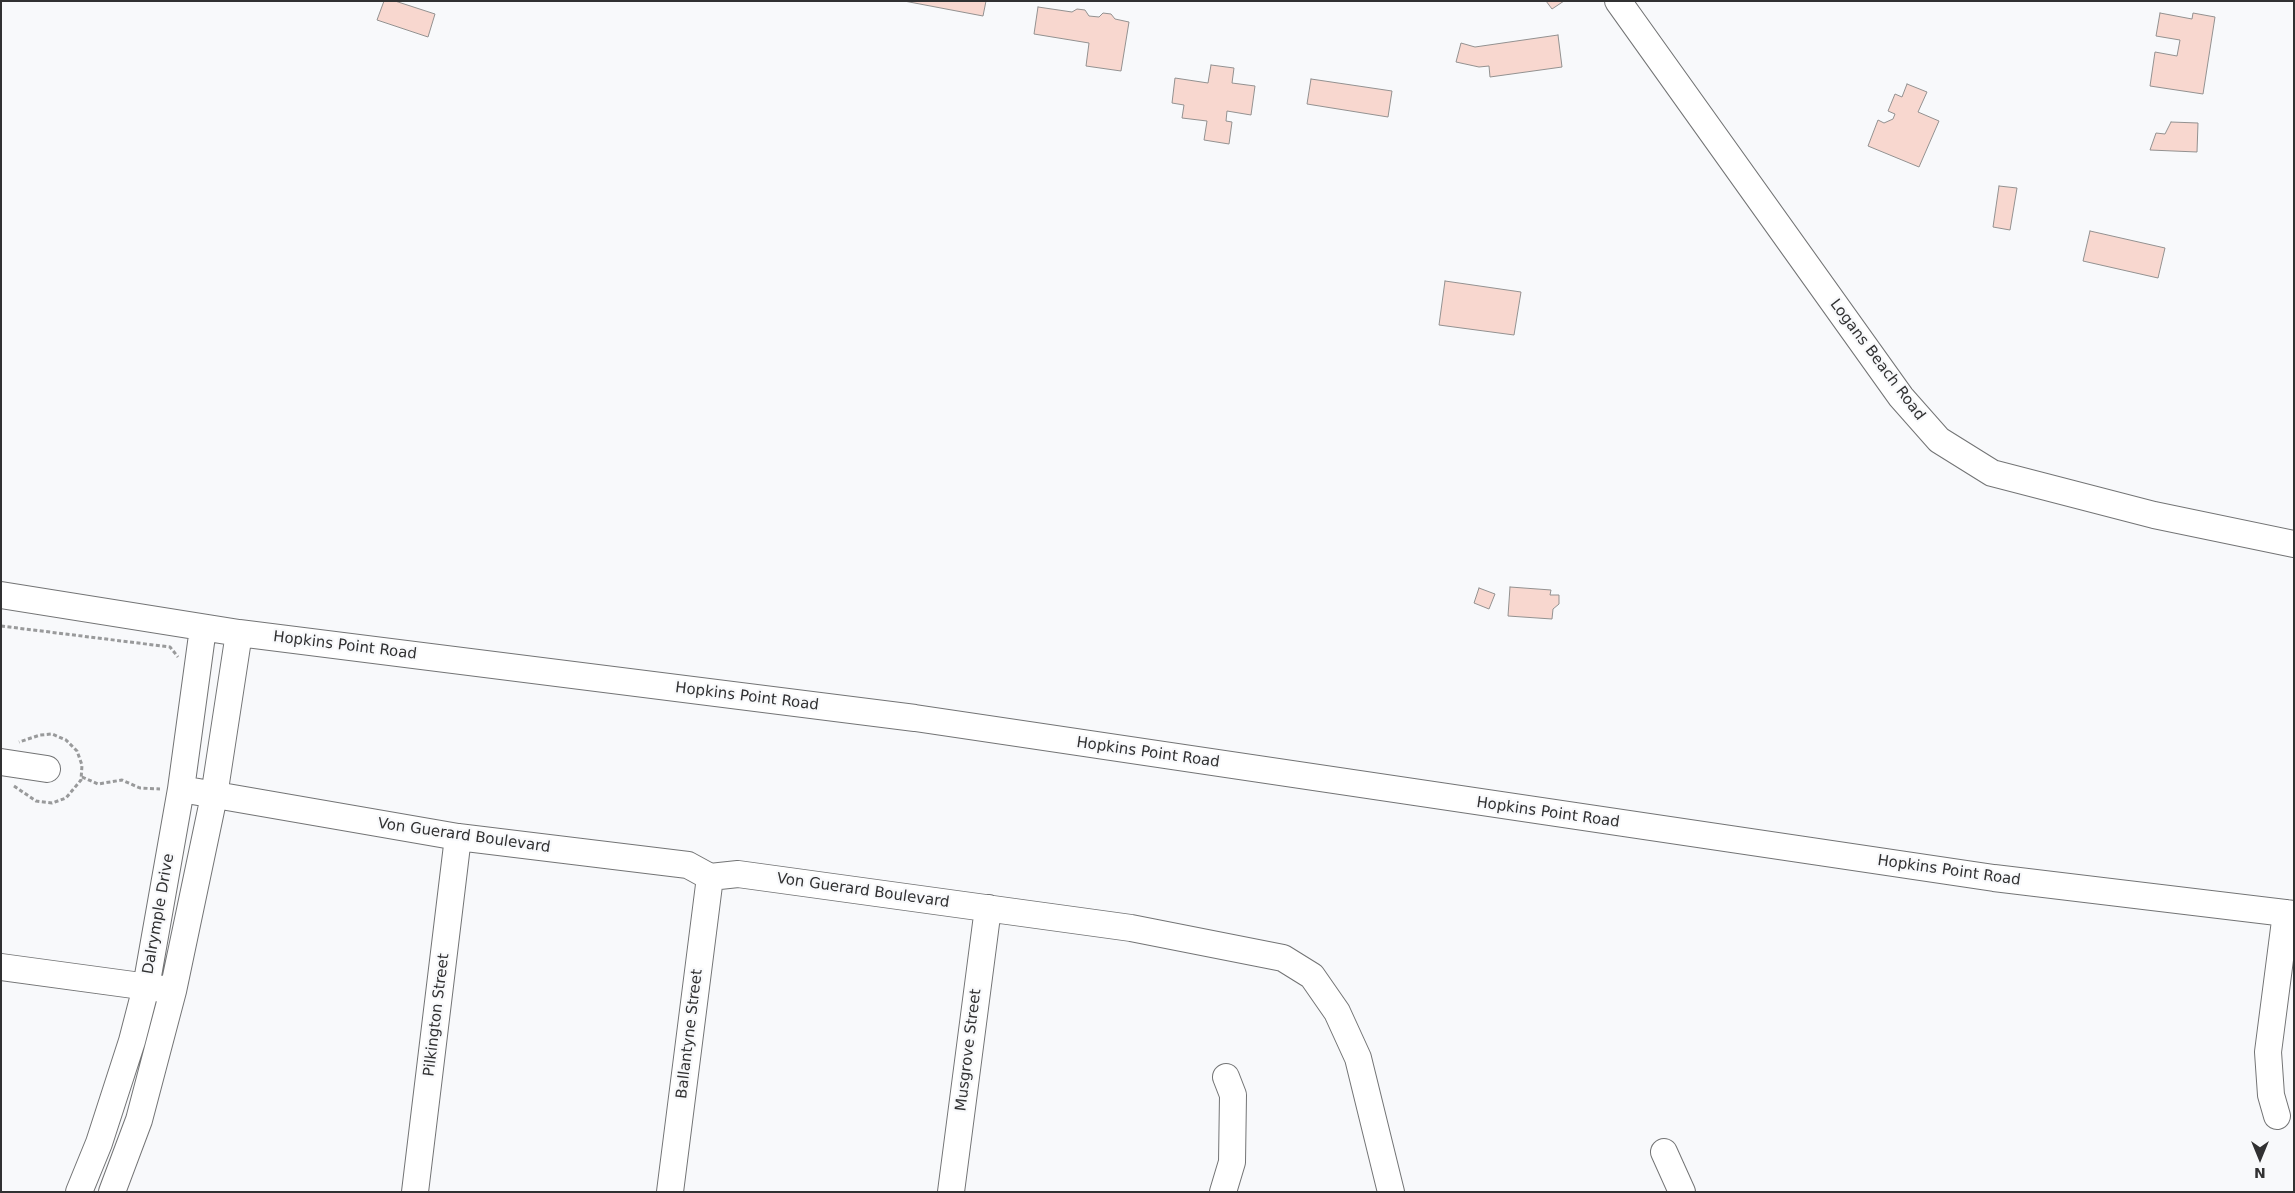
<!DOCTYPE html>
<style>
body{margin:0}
#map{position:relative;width:2295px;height:1193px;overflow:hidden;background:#f8f9fb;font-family:"DejaVu Sans",sans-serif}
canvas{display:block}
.frame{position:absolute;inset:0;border:2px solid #313132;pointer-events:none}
.north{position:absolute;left:2235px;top:1133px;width:50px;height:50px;-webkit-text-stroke:4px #f8f9fb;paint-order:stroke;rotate:180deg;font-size:14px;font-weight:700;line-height:20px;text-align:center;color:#313132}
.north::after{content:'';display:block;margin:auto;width:18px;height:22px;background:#313132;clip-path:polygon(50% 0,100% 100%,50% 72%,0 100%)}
</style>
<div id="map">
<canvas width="2295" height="1193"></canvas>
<div class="frame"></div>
<div class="north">N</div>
</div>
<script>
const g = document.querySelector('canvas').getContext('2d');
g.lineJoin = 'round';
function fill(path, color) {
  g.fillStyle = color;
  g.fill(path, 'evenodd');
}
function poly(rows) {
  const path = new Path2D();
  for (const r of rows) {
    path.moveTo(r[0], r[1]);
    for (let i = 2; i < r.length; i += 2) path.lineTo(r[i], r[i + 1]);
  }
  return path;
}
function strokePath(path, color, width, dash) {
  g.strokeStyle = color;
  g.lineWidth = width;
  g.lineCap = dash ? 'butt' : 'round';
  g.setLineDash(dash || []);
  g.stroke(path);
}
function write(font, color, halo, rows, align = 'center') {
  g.font = font + ' "DejaVu Sans",sans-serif';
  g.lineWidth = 4.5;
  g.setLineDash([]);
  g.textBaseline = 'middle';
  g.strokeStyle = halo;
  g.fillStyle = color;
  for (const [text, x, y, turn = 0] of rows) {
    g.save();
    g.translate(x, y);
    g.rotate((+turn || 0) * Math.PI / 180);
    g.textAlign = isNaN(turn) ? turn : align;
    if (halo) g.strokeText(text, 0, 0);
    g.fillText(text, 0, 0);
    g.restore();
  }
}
const building = poly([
 [384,1,395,1,435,14,428,37,377,20,384,1],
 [904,1,986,1,983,16,904,1],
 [1546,1,1564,1,1552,9,1546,1],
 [1038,7,1072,12,1077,9,1085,10,1089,16,1099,17,1103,13,1111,14,1115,19,1129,22,1121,71,1086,66,1089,43,1034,34,1038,7],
 [2160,13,2192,19,2193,13,2215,17,2203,94,2150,86,2155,52,2177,56,2180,40,2156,36,2160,13],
 [1558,35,1562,67,1490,77,1489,66,1479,67,1456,62,1461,43,1475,47,1558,35],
 [1211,65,1234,68,1232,83,1255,86,1251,115,1227,111,1226,121,1232,122,1229,144,1204,140,1207,121,1182,118,1184,105,1172,103,1175,78,1208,83,1211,65],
 [1311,79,1392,91,1388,117,1307,104,1311,79],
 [1907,84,1927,92,1918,112,1939,121,1919,167,1868,146,1878,120,1884,123,1893,119,1895,114,1888,111,1895,94,1902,97,1907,84],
 [2171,122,2198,123,2197,152,2150,150,2156,133,2165,134,2171,122],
 [1999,186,2017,188,2010,230,1993,227,1999,186],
 [2090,231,2165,248,2158,278,2083,261,2090,231],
 [1445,281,1521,292,1514,335,1439,325,1445,281],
 [1510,587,1551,590,1550,595,1559,595,1559,604,1553,609,1552,619,1508,616,1510,587],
 [1479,588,1495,594,1489,609,1474,603,1479,588]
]);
fill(building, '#f8d7cf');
strokePath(building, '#939190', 1);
const minor = poly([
 [1618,1,1901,397,1939,440,1992,473,2154,515,2294,544],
 [1,595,239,633,915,718,1994,878,2294,914],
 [1,762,47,769],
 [181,789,458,837,688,865,710,877,738,874,1131,928,1283,958,1312,976,1337,1012,1358,1058,1391,1192],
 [1,967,163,989],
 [2277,1116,2271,1095,2268,1052,2286,913],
 [1664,1152,1682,1192],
 [79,1192,99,1143,132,1041,146,987,181,789,203,628],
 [112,1192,139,1120,173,991,214,796,239,633],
 [415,1192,458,837],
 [670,1192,710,877],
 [951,1192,988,908],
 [1223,1192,1232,1162,1233,1095,1226,1077]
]);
strokePath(minor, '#737475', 28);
strokePath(poly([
 [1,626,170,647,178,657],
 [82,777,98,784,122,780,140,788,160,789],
 [14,786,36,801,52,803,66,798,81,780,82,765,77,751,66,740,52,734,40,735,19,742]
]), '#999a9b', 3, [4, 2.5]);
strokePath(minor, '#fff', 26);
write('15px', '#313132', '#f8f9fb', [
 ["Logans Beach Road",1877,360,53],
 ["Hopkins Point Road",345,646,7],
 ["Hopkins Point Road",747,697,7],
 ["Hopkins Point Road",1148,753,8],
 ["Hopkins Point Road",1548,813,8],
 ["Von Guerard Boulevard",464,836,8],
 ["Hopkins Point Road",1949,871,8],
 ["Von Guerard Boulevard",863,891,8],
 ["Dalrymple Drive",159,914,-80],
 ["Pilkington Street",437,1015,-83],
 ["Ballantyne Street",690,1034,-83],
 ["Musgrove Street",969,1050,-83]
]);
</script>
